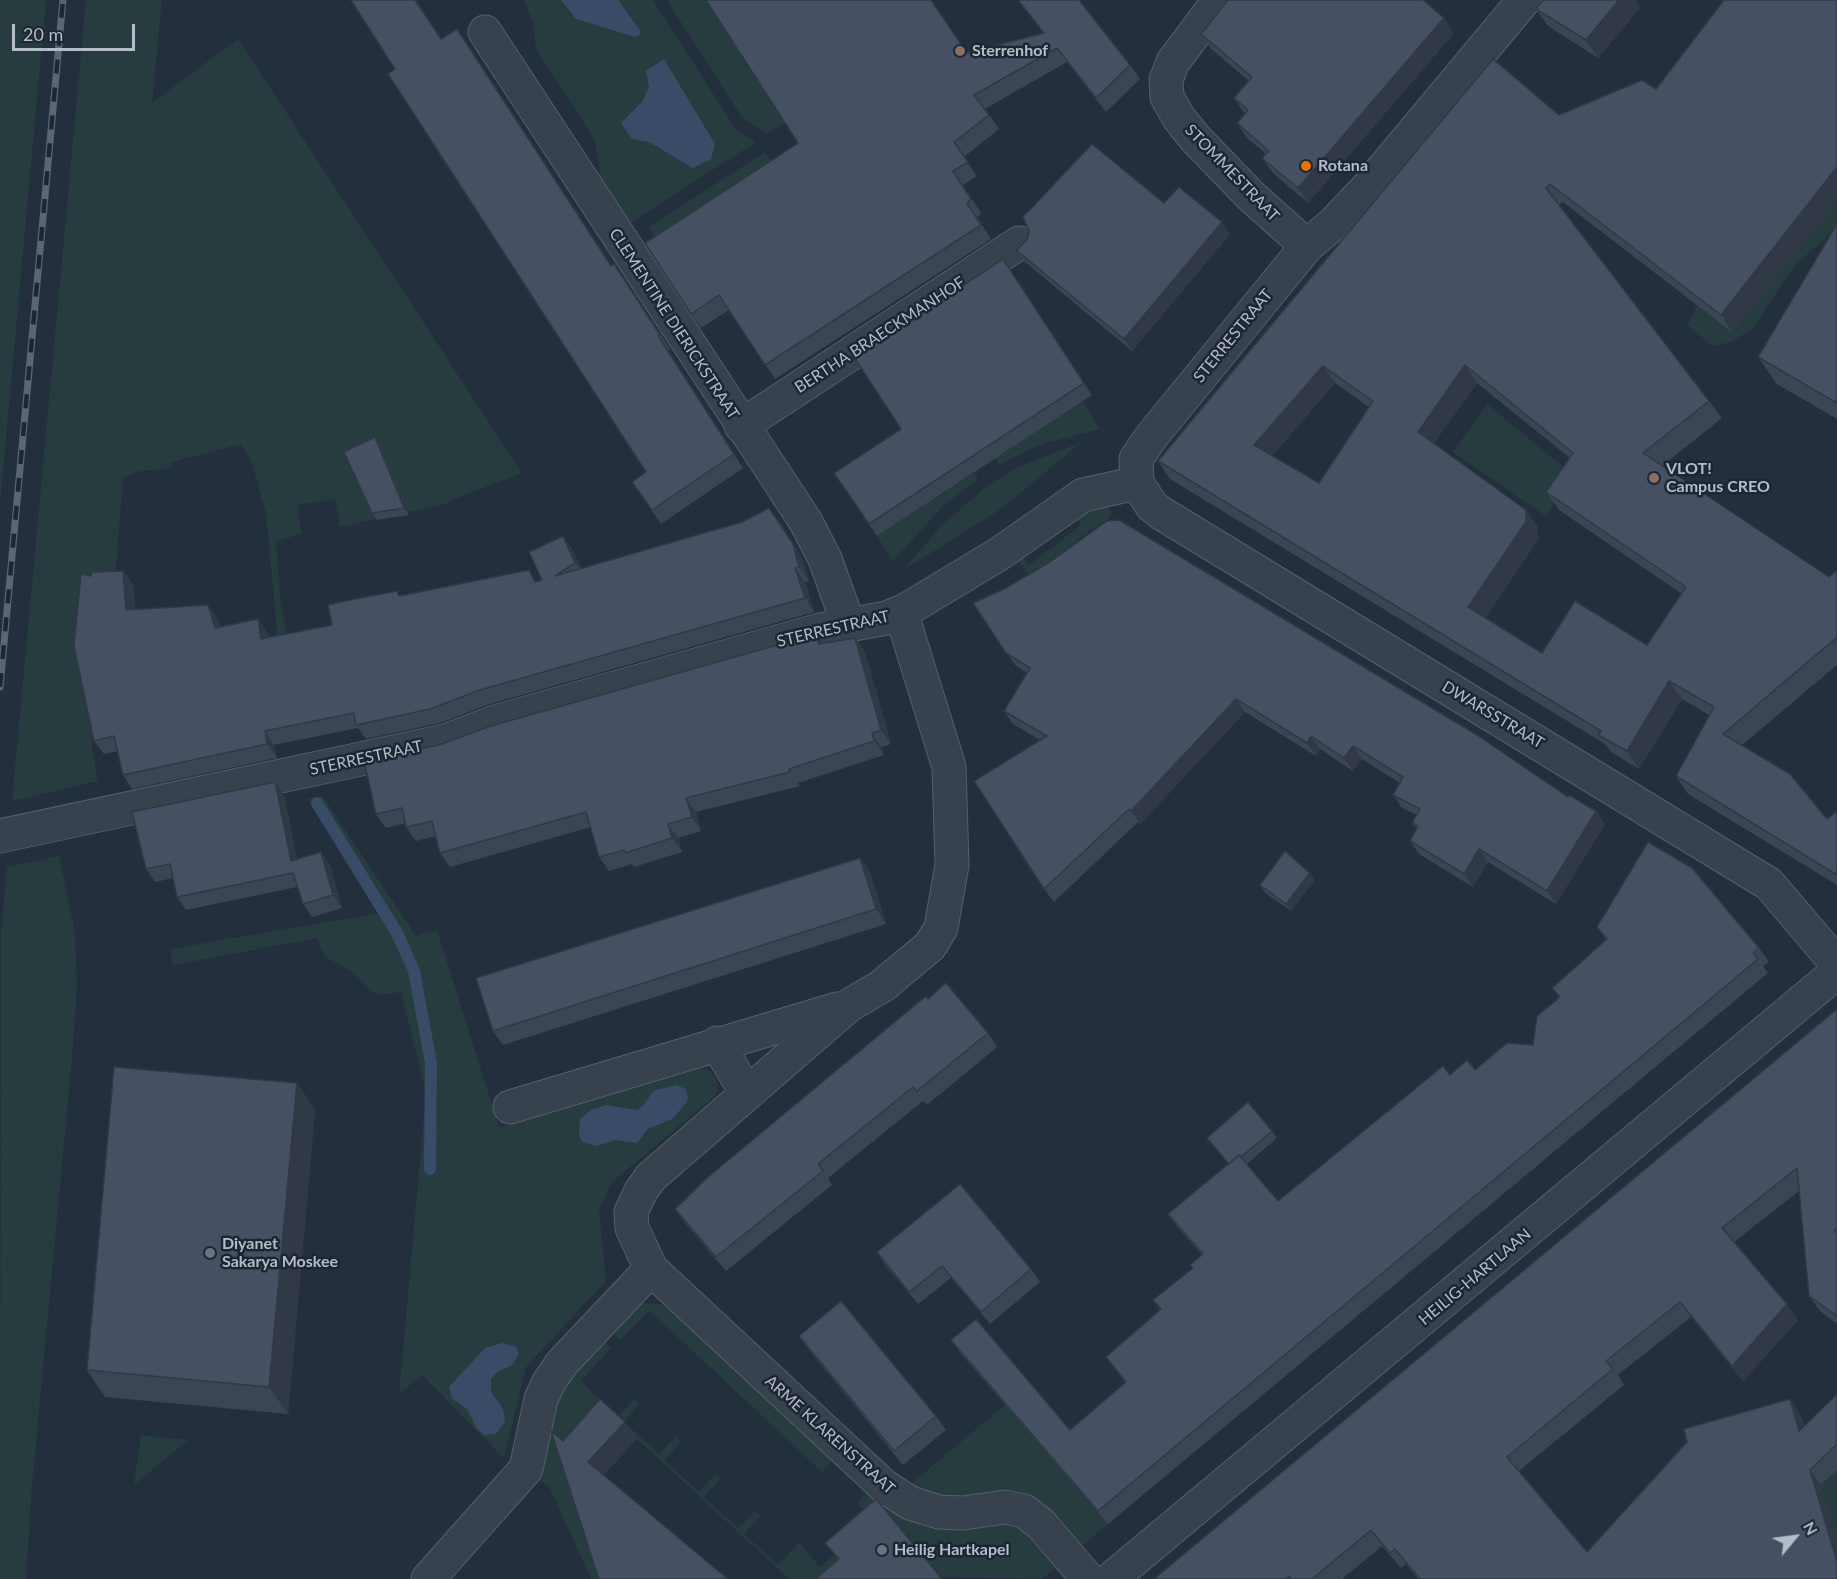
<!DOCTYPE html>
<style>
body{margin:0}
#map{position:relative;width:1837px;height:1579px;overflow:hidden;background:#242f3e;font-family:Lato,sans-serif}
canvas{display:block}
.north{position:absolute;left:1765px;top:1507px;width:60px;height:60px;-webkit-text-stroke:4px #1d2633;paint-order:stroke;rotate:61deg;font-size:16px;font-weight:700;line-height:24px;text-align:center;color:#b4bcc9}
.north::after{content:'';display:block;margin:auto;width:21px;height:27px;background:#b4bcc9;clip-path:polygon(50% 0,100% 100%,50% 72%,0 100%)}
.scale{position:absolute;left:12px;top:24px;width:123px;height:27px;box-sizing:border-box;border:3px solid #b4bcc9;border-top:0;padding-left:8px;font-size:18px;line-height:21px;white-space:nowrap;color:#b4bcc9;-webkit-text-stroke:4px #1d2633;paint-order:stroke}
</style>
<div id="map">
<canvas width="1837" height="1579"></canvas>
<div class="north">N</div>
<div class="scale">20 m</div>
</div>
<script>
const g = document.querySelector('canvas').getContext('2d');
g.lineJoin = 'round';
function fill(path, color) {
  g.fillStyle = color;
  g.fill(path, 'evenodd');
}
function poly(rows) {
  const path = new Path2D();
  for (const r of rows) {
    path.moveTo(r[0], r[1]);
    for (let i = 2; i < r.length; i += 2) path.lineTo(r[i], r[i + 1]);
  }
  return path;
}
function strokePath(path, color, width, dash) {
  g.strokeStyle = color;
  g.lineWidth = width;
  g.lineCap = dash ? 'butt' : 'round';
  g.setLineDash(dash || []);
  g.stroke(path);
}
function write(font, color, halo, rows, align = 'center') {
  g.font = font + ' Lato,sans-serif';
  g.lineWidth = 5;
  g.setLineDash([]);
  g.textBaseline = 'middle';
  g.strokeStyle = halo;
  g.fillStyle = color;
  for (const [text, x, y, turn = 0] of rows) {
    g.save();
    g.translate(x, y);
    g.rotate((+turn || 0) * Math.PI / 180);
    g.textAlign = isNaN(turn) ? turn : align;
    if (halo) g.strokeText(text, 0, 0);
    g.fillText(text, 0, 0);
    g.restore();
  }
}
fill(poly([
 [0,0,46,0,0,503],
 [86,0,162,0,152,103,238,39,522,473,449,501,450,503,340,527,335,499,297,505,302,533,276,542,281,605,290,649,279,651,266,513,251,460,241,444,172,462,172,468,141,471,123,477,115,580,92,701,92,748,98,781,12,801],
 [524,0,653,0,737,131,756,142,627,225,602,185,595,140,536,49,533,22],
 [667,0,707,0,871,67,767,134,741,116],
 [765,152,780,176,665,251,649,227],
 [1837,199,1837,227,1794,266,1753,328,1731,342,1713,346,1687,325,1697,306,1733,332],
 [1082,401,1100,429,1042,444,999,465,995,459],
 [1487,404,1571,473,1547,517,1453,452],
 [1082,442,1001,509,902,571,942,525,987,486,1016,468],
 [974,473,978,479,944,505,893,561,877,536],
 [1107,507,1112,512,1109,519,1095,527,1030,577,1016,558,1021,554,1029,565,1081,525,1077,519,1087,512],
 [323,797,416,936,437,930,499,1127,699,1068,707,1069,716,1078,718,1085,715,1096,611,1183,599,1210,606,1281,526,1367,504,1458,422,1375,399,1394,426,1094,401,992,380,995,372,992,352,972,324,956,317,938,173,965,170,949,381,913,307,799],
 [59,856,75,933,77,986,72,1058,32,1485,26,1579,0,1579,1,931,7,867],
 [640,1303,664,1304,833,1460,822,1472,650,1311,620,1340,609,1330],
 [600,1339,611,1348,581,1381,618,1416,635,1398,640,1403,624,1422,659,1454,676,1437,681,1442,665,1460,699,1492,716,1473,721,1478,704,1497,738,1528,755,1511,761,1516,744,1534,778,1565,799,1543,820,1567,872,1522,857,1503,867,1492,884,1507,905,1518,999,1522,1021,1527,1058,1566,1042,1579,851,1575,846,1579,789,1579,612,1416,574,1458,605,1579,591,1579,549,1486,536,1478,548,1445,556,1396],
 [1005,1405,1108,1524,1081,1547,1048,1509,1031,1498,1002,1492,947,1497,908,1486],
 [141,1435,188,1440,134,1485],
 [1837,1470,1837,1540,1821,1485]
]), '#263c3f');
fill(poly([
 [561,0,618,0,641,32,640,34,635,37,576,19],
 [664,59,715,144,711,159,693,168,649,142,632,139,621,123,642,102,649,87,646,71],
 [676,1085,686,1089,688,1097,687,1102,672,1119,648,1129,637,1143,616,1140,596,1146,583,1142,579,1136,580,1119,591,1110,606,1105,637,1110,643,1106,653,1091],
 [502,1343,516,1347,519,1354,512,1365,497,1372,491,1379,491,1392,503,1409,505,1422,496,1434,484,1435,477,1429,467,1409,452,1398,449,1387,485,1348]
]), '#394c67');
strokePath(poly([
 [317,803,397,933,414,971,431,1063,430,1169]
]), '#394c67', 12);
const minor = poly([
 [1215,0,1214,7,1173,62,1166,80,1167,97,1179,118,1195,138,1251,196,1307,246],
 [1524,0,1368,187,1334,223,1307,246,1151,437,1136,459,1137,483,1152,506,1161,513,1769,884,1837,964],
 [485,32,806,522,825,559,848,623],
 [741,426,1019,243],
 [901,612,949,767,952,865,941,928,930,946,882,986,848,1006,651,1177,641,1191,631,1212,632,1228,651,1269,884,1486,910,1503,939,1512,963,1513,1005,1507,1024,1511,1041,1524,1088,1579],
 [0,836,445,741,495,722,820,630,887,618,906,610,999,554,1083,495,1137,483],
 [717,1043,746,1092],
 [510,1107,837,1009],
 [428,1579,526,1469,541,1399,549,1382,562,1363,651,1269]
]);
const tertiary = poly([
 [1111,1579,1837,972]
]);
strokePath(minor, '#565f6c', 35);
strokePath(tertiary, '#565f6c', 35);
strokePath(minor, '#38414e', 33);
strokePath(tertiary, '#38414e', 33);
const rail = poly([
 [0,687,63,0]
]);
strokePath(rail, '#5a6575', 7);
strokePath(rail, '#1d2633', 4.5, [14]);
fill(poly([
 [351,0,416,0,441,39,467,43,611,266,624,278,670,349,668,350,743,468,661,524,632,482,646,472,395,69],
 [1019,1,1130,65,1140,79,1106,112,1067,62,985,109,999,129,964,157,977,176,963,185,981,213,977,217,991,239,775,379,729,310,701,328,691,314,798,143,967,52,1043,33],
 [1636,2,1640,8,1598,58,1548,26,1536,9],
 [1454,33,1308,203,1273,173,1262,158,1266,154,1247,138,1237,123,1245,114,1234,98,1249,81,1211,49,1201,34],
 [1656,89,1733,333,1563,202,1559,205,1709,401,1722,418,1662,466,1829,577,1837,570,1837,665,1742,745,1827,819,1837,811,1837,885,1688,794,1676,776,1709,715,1682,699,1639,769,1611,752,1605,744,1170,479,1158,461,1559,115],
 [1335,383,1369,407,1319,483,1272,456],
 [1477,383,1570,458,1546,492,1559,510,1682,594,1647,645,1542,653,1485,618,1538,540,1538,527,1526,510,1434,443],
 [1164,203,1230,234,1132,351,1025,262,1016,250],
 [1837,224,1837,419,1777,384,1758,357],
 [1003,259,1092,395,877,536,834,473,901,429],
 [375,437,380,444,409,515,377,520,372,513],
 [779,521,802,558,809,581,805,582,814,612,490,704,440,723,366,739,358,728,274,745,277,758,132,789,123,775,118,751,104,754,94,741,91,576,123,571,133,584,135,610,218,619,220,627,258,619,267,633,268,637,332,625,401,596,537,582,542,580,573,550,581,569],
 [973,603,1568,797,1596,811,1605,824,1556,904,1488,862,1473,887,1419,854,1410,841,1417,829,1412,823,1417,815,1402,808,1393,795,1400,783,1362,759,1353,771,1320,749,1316,756,1245,712,1140,824,1138,822,1054,902,1044,889,1040,740,1013,724,1004,711,1027,673,1015,665],
 [855,638,865,652,891,744,881,747,884,755,798,783,800,786,696,812,701,831,678,838,682,852,634,867,632,864,609,871,599,857,591,827,450,867,440,853,436,836,416,841,406,827,406,823,386,828,376,814,439,745,822,644],
 [284,795,297,860,321,852,330,865,342,908,312,917,303,904,297,887,186,910,177,897,173,878,155,882,146,869],
 [860,858,870,872,886,924,503,1045,493,1031],
 [1315,880,1291,911,1265,893,1260,885],
 [1597,927,1759,948,1769,962,1763,966,1768,973,1108,1524,961,1354,951,1340,1070,1430,1125,1383,1106,1357,1160,1310,1153,1300,1193,1268,1202,1255,1178,1228,1168,1214,1228,1164,1207,1138,1272,1131,1277,1138,1247,1164,1278,1201,1450,1075,1475,1070,1533,1045,1559,998,1552,988,1606,940],
 [928,999,988,1033,997,1047,927,1105,923,1101,828,1178,832,1185,726,1271,685,1223,675,1209],
 [1837,1009,1837,1324,1820,1311,1809,1296,1799,1191,1734,1242,1798,1320,1743,1381,1691,1317,1618,1375,1624,1385,1519,1471,1587,1552,1790,1399,1800,1414,1804,1426,1837,1394,1837,1470,1821,1485,1837,1540,1837,1579,1418,1579,1406,1564,1401,1568,1382,1546,1342,1579,1154,1579],
 [297,1083,315,1110,288,1414,105,1397,87,1370],
 [877,1252,1031,1269,1040,1282,990,1324,951,1278,918,1304,885,1265],
 [799,1336,936,1416,946,1430,903,1465,809,1350]
]), '#3b4654');
fill(poly([
 [1619,0,1638,0,1636,2,1640,8,1598,58,1586,40],
 [1444,18,1454,33,1308,203,1298,188],
 [457,29,467,43,621,280,611,266],
 [1837,167,1837,201,1733,333,1721,315],
 [1222,222,1230,234,1132,351,1124,339],
 [1003,259,1011,270,1092,395,1084,383],
 [658,336,668,350,743,468,734,454],
 [1465,365,1477,383,1430,449,1418,432],
 [1323,366,1335,383,1266,463,1254,445],
 [375,437,380,444,409,515,404,508],
 [769,508,802,558,809,581,799,567],
 [1526,510,1538,527,1538,540,1480,625,1468,607],
 [563,536,573,550,585,576,575,563],
 [795,568,805,582,814,612,805,598],
 [123,571,133,584,136,624,126,610],
 [208,605,218,619,225,642,215,628],
 [258,619,267,633,270,653,261,639],
 [816,634,826,648,819,644],
 [855,638,865,652,891,744,881,730],
 [1669,681,1682,699,1639,769,1627,751],
 [1236,699,1245,712,1140,824,1131,811],
 [265,731,274,745,277,758,267,744],
 [872,733,881,747,884,755,874,741],
 [1311,736,1320,749,1316,756,1307,743],
 [1353,746,1362,759,1353,771,1344,758],
 [275,782,284,795,300,874,291,861],
 [686,798,696,812,701,831,692,817],
 [1596,811,1605,824,1556,904,1547,891],
 [668,824,678,838,682,852,672,838],
 [1479,849,1488,862,1473,887,1464,874],
 [321,852,330,865,342,908,333,895],
 [860,858,870,872,886,924,876,909],
 [1310,873,1315,880,1291,911,1286,904],
 [297,1083,315,1110,288,1414,269,1387],
 [1787,1304,1798,1320,1743,1381,1732,1366],
 [1790,1399,1800,1414,1810,1446,1799,1431],
 [625,1422,637,1439,600,1479,588,1462],
 [1810,1470,1821,1485,1837,1540,1837,1562]
]), '#303945');
const building = poly([
 [351,0,415,0,441,39,457,29,611,266,614,264,660,335,658,336,734,454,652,510,632,482,646,472,388,74,395,69,351,0],
 [706,0,931,0,967,53,1044,33,1019,1,1021,0,1079,0,1130,65,1096,98,1057,48,974,95,989,115,954,142,968,162,953,171,971,199,967,203,981,225,765,365,719,295,691,314,645,243,798,143,706,0],
 [1228,0,1423,0,1444,18,1298,188,1262,158,1269,151,1237,123,1248,110,1234,98,1252,77,1201,34,1228,0],
 [1543,0,1619,0,1586,40,1536,9,1543,0],
 [1724,0,1837,0,1837,167,1721,315,1550,184,1546,188,1709,401,1643,453,1829,577,1837,570,1837,637,1723,734,1790,774,1827,819,1837,811,1837,875,1676,776,1714,707,1669,681,1627,751,1598,735,1601,731,1158,461,1493,59,1559,115,1642,80,1656,89,1724,0],
 [1465,365,1573,453,1546,492,1686,587,1647,645,1575,601,1542,653,1468,607,1526,522,1526,510,1418,432,1465,365],
 [1323,366,1373,401,1319,483,1254,445,1323,366],
 [1092,144,1164,203,1179,187,1222,222,1124,339,1016,250,1027,240,1029,231,1023,217,1092,144],
 [1837,224,1837,403,1758,357,1837,224],
 [1003,259,1084,383,869,524,834,473,901,429,854,357,1003,259],
 [375,437,404,508,372,513,344,452,375,437],
 [769,508,793,544,799,567,795,568,805,598,480,690,430,709,356,725,354,713,265,731,267,744,123,775,114,736,94,741,74,646,81,574,91,576,92,572,123,571,126,610,208,605,215,628,258,619,261,639,332,625,328,605,345,601,397,591,399,596,529,570,535,582,542,580,529,552,563,536,575,563,555,576,742,522,769,508],
 [1119,520,1477,735,1568,797,1569,795,1596,811,1547,891,1479,849,1464,874,1410,841,1418,826,1412,823,1420,809,1393,795,1403,777,1353,746,1344,758,1311,736,1307,743,1236,699,1131,811,1129,809,1044,889,974,781,1047,736,1004,711,1030,668,1006,653,973,603,1004,589,1050,562,1107,521,1119,520],
 [816,634,819,644,855,638,881,730,872,733,874,741,789,769,790,772,686,798,692,817,668,824,672,838,625,853,624,850,599,857,586,812,440,853,432,821,406,827,402,808,376,814,364,761,439,745,491,726,816,634],
 [275,782,291,861,321,852,333,895,303,904,293,873,177,897,170,864,146,869,132,812,275,782],
 [1648,842,1692,868,1759,948,1753,953,1758,959,1098,1511,951,1340,976,1319,1070,1430,1126,1382,1106,1357,1161,1309,1153,1300,1193,1268,1190,1265,1203,1254,1168,1214,1239,1155,1278,1201,1443,1066,1450,1075,1467,1060,1475,1070,1507,1043,1533,1045,1537,1016,1560,997,1552,988,1607,939,1597,927,1648,842],
 [1285,851,1310,873,1286,904,1260,885,1285,851],
 [860,858,876,909,493,1031,476,978,860,858],
 [946,983,988,1033,917,1091,913,1087,818,1164,823,1171,716,1257,675,1209,708,1177,926,996,928,999,946,983],
 [1837,1009,1837,1228,1834,1231,1837,1233,1837,1316,1809,1296,1797,1168,1722,1228,1787,1304,1732,1366,1680,1302,1606,1361,1613,1369,1507,1457,1587,1552,1687,1442,1684,1429,1790,1399,1799,1431,1837,1394,1837,1444,1810,1470,1837,1562,1837,1579,1420,1579,1395,1549,1390,1553,1371,1530,1312,1579,1291,1579,1289,1576,1285,1579,1154,1579,1837,1009],
 [114,1067,297,1083,269,1387,87,1370,114,1067],
 [1248,1102,1272,1131,1241,1157,1239,1155,1229,1164,1207,1138,1248,1102],
 [960,1184,1031,1269,981,1312,942,1266,909,1292,877,1252,960,1184],
 [841,1301,936,1416,894,1451,799,1336,841,1301],
 [600,1399,625,1422,588,1462,728,1579,599,1579,551,1431,563,1441,600,1399],
 [876,1499,942,1579,816,1579,839,1559,825,1543,876,1499]
]);
fill(building, '#455162');
strokePath(building, '#303945', 1.5);
for (const [x, y, r, color] of [
 [960,51,6,"#8d6e63"],
 [1306,166,6,"#e8710a"],
 [1654,478,6,"#8d6e63"],
 [210,1253,6,"#6b7280"],
 [882,1550,6,"#6b7280"]
]) {
  const dot = new Path2D();
  dot.arc(x, y, r, 0, 2 * Math.PI);
  g.fillStyle = color;
  g.fill(dot);
  strokePath(dot, '#1d2633', 2);
}
write('bold 16px', '#b4bcc9', '#1d2633', [
 ["Sterrenhof",972,51],
 ["Rotana",1318,166],
 ["VLOT!",1666,469],
 ["Campus CREO",1666,487],
 ["Diyanet",222,1244],
 ["Sakarya Moskee",222,1262],
 ["Heilig Hartkapel",894,1550]
], 'left');
write('16px', '#b4bcc9', '#1d2633', [
 ["STOMMESTRAAT",1232,173,46],
 ["CLEMENTINE DIERICKSTRAAT",674,324,57],
 ["BERTHA BRAECKMANHOF",880,335,-33],
 ["STERRESTRAAT",1233,336,-51],
 ["STERRESTRAAT",833,629,-13],
 ["DWARSSTRAAT",1493,715,31],
 ["STERRESTRAAT",366,758,-12],
 ["HEILIG-HARTLAAN",1475,1277,-40],
 ["ARME KLARENSTRAAT",830,1435,42]
]);
</script>
